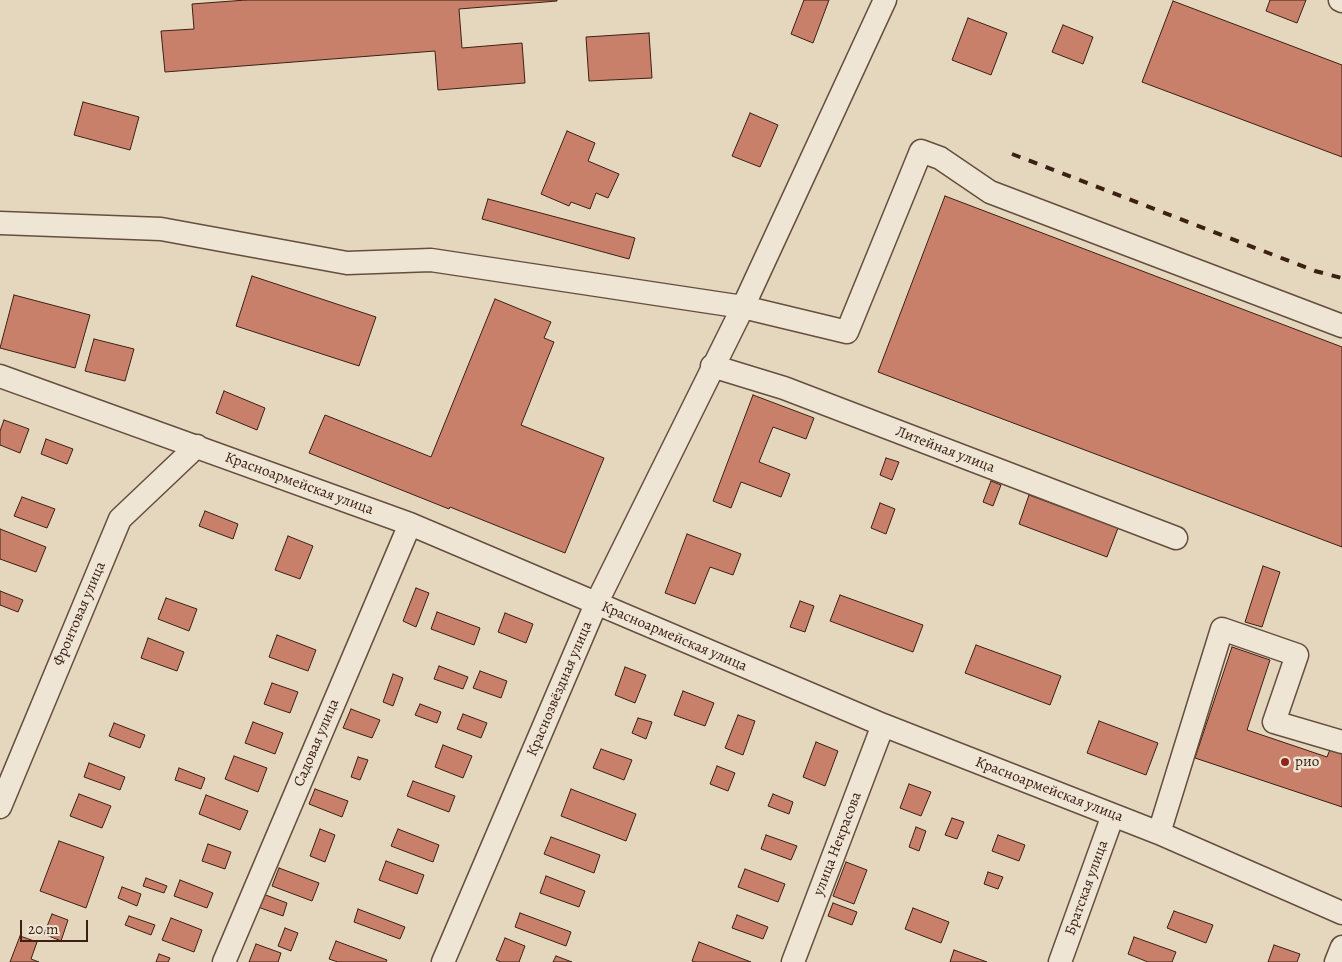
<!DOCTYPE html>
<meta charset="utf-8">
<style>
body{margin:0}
#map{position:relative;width:1342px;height:962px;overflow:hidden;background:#e5d7be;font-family:Alegreya,serif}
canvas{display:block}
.scale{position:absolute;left:20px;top:920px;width:68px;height:22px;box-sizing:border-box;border:2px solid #3c2013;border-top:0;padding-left:6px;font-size:15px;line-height:18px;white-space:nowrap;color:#3c2013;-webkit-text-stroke:4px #eee5d5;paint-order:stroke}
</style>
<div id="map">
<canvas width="1342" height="962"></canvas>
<div class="scale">20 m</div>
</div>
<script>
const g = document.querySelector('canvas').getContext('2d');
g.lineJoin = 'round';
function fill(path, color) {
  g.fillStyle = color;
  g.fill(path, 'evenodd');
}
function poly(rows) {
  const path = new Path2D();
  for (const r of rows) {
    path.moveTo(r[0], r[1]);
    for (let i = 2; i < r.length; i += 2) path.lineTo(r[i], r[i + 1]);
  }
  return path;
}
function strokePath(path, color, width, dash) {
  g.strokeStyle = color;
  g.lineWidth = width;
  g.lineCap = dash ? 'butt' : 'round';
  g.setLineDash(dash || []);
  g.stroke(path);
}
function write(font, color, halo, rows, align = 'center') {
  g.font = font + ' Alegreya,serif';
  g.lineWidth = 5;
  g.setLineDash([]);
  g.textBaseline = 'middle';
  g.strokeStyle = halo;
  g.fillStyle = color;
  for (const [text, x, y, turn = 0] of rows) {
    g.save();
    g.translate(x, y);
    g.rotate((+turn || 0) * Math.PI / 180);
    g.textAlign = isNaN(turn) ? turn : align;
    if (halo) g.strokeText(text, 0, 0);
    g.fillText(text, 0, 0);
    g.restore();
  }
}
const building = poly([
 [246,0,557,0,557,1,459,9,462,48,522,43,525,83,438,90,435,51,165,72,161,31,194,29,192,4,246,0],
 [804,0,829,0,813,43,791,34,804,0],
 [1270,0,1306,0,1297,23,1266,11,1270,0],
 [1173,1,1342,65,1342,157,1142,82,1173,1],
 [968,18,1007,33,991,75,952,60,968,18],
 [1063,25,1093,37,1083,64,1052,52,1063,25],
 [649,33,652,78,589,81,586,37,649,33],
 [83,102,139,117,130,150,74,135,83,102],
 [750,113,778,125,760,167,732,156,750,113],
 [567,131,595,143,588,161,619,174,608,198,596,193,590,209,571,202,569,206,541,194,567,131],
 [945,196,1342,347,1342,547,878,372,945,196],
 [488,199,635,238,629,259,482,219,488,199],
 [252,276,376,317,359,366,236,326,252,276],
 [14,295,90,315,75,368,0,348,14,295],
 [495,299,551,322,544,338,554,342,521,425,604,458,565,553,450,507,449,509,309,453,325,415,431,457,495,299],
 [94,339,134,349,125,381,85,371,94,339],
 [224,391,265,408,257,430,216,413,224,391],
 [753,395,814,418,806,439,773,427,759,462,790,474,781,497,741,482,731,508,713,501,753,395],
 [4,420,29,429,20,453,0,445,0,431,4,420],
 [46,439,73,449,67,464,41,454,46,439],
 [886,458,899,462,892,480,880,475,886,458],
 [991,481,1001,485,993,506,983,502,991,481],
 [1029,495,1118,528,1107,557,1019,524,1029,495],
 [22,497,55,509,47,528,14,516,22,497],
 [880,503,895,509,886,534,871,528,880,503],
 [205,511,238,524,233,539,199,526,205,511],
 [0,529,46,547,36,572,0,559,0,529],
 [687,534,741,554,733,575,710,567,695,604,665,593,687,534],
 [288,536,313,546,300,579,275,570,288,536],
 [1263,566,1280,572,1262,627,1245,622,1263,566],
 [416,588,429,593,416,627,403,621,416,588],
 [0,591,23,600,18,612,0,605,0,591],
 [840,595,923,625,913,652,830,621,840,595],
 [166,598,197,609,189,631,158,619,166,598],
 [800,601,814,606,805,632,790,627,800,601],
 [437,612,480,628,474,645,431,629,437,612],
 [505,613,533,624,526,643,498,632,505,613],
 [277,635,316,650,308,671,269,657,277,635],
 [148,638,184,652,177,671,141,658,148,638],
 [976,645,1061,676,1050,705,965,673,976,645],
 [1232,647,1270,660,1247,730,1327,757,1331,747,1342,751,1342,807,1195,758,1232,647],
 [439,666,468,677,463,689,434,679,439,666],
 [625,667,646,675,635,703,615,695,625,667],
 [480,671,507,681,501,698,473,688,480,671],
 [393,674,403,678,393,706,383,702,393,674],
 [272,683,298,692,290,713,264,704,272,683],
 [683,691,714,703,705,726,674,715,683,691],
 [420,704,441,712,437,723,415,715,420,704],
 [351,709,380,720,372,738,343,728,351,709],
 [463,714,487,723,481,738,457,729,463,714],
 [738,715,755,721,743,755,725,748,738,715],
 [638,718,652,722,646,739,632,733,638,718],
 [1099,721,1158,743,1146,775,1087,753,1099,721],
 [253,722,283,733,275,754,245,743,253,722],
 [114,723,145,735,140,748,109,736,114,723],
 [816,742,838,751,825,786,803,777,816,742],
 [443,745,472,756,463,778,435,767,443,745],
 [601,749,632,760,624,780,593,768,601,749],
 [234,756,267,768,258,792,225,779,234,756],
 [358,757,368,760,360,780,351,777,358,757],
 [89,763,125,777,120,790,84,777,89,763],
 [717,766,735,773,728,791,710,784,717,766],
 [179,768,205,778,201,789,175,780,179,768],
 [413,781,455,796,449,812,407,796,413,781],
 [909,784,931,792,921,816,900,808,909,784],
 [315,789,348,801,342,817,309,804,315,789],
 [571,789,636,814,626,841,561,816,571,789],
 [79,794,111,806,102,828,70,816,79,794],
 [773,794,793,802,789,814,768,806,773,794],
 [206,795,248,811,240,830,199,814,206,795],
 [952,818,964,822,957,839,945,835,952,818],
 [916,827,926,831,919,851,909,847,916,827],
 [320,829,335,835,325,862,310,856,320,829],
 [398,829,439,845,433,862,391,846,398,829],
 [766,835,797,846,791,860,761,849,766,835],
 [998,835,1025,845,1019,861,992,851,998,835],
 [551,837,600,855,594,873,544,854,551,837],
 [59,841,104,857,86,908,40,891,59,841],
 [208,844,231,852,225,869,202,861,208,844],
 [386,861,424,875,417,894,379,880,386,861],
 [846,862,867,870,854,904,833,896,846,862],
 [279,868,319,883,312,901,272,886,279,868],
 [745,869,785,884,778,902,738,887,745,869],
 [988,872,1003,877,998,889,984,884,988,872],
 [546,876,585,891,579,907,540,893,546,876],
 [146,878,167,886,164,893,143,886,146,878],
 [180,880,213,893,207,908,174,896,180,880],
 [122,887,141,894,137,906,118,898,122,887],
 [263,894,287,903,283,916,258,907,263,894],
 [833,903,857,912,852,925,828,916,833,903],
 [913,908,949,922,941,943,905,929,913,908],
 [358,909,405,927,400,939,354,922,358,909],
 [1174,911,1213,925,1206,943,1167,928,1174,911],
 [520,913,571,932,566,946,515,927,520,913],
 [52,914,68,920,61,941,44,934,52,914],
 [737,915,768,927,763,939,732,928,737,915],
 [129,916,155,925,151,935,125,925,129,916],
 [171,918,202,930,194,952,162,940,171,918],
 [285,928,298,933,291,951,278,946,285,928],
 [20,936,37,942,31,959,39,962,10,962,20,936],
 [1134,937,1176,952,1172,962,1148,962,1128,954,1134,937],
 [505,938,525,946,519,962,501,962,496,960,505,938],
 [336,941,387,960,386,962,338,962,329,959,336,941],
 [699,942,751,962,695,962,692,961,699,942],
 [256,944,281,953,278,962,249,962,256,944],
 [1274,945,1300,954,1297,962,1268,962,1274,945],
 [954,950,987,962,950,962,954,950],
 [159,954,170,958,168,962,156,962,159,954],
 [556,956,572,962,553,962,556,956]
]);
fill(building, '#c8806b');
strokePath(building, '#3c2013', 1);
const minor = poly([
 [1340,0,1342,1],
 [0,223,161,229,347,263,431,260,743,307,847,332,921,151,940,158,990,192,1342,326],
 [712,366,784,388,1176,538],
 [0,376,410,524,883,725,1159,833,1342,913],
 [0,807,120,519,197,446],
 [1159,833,1222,629,1297,655,1274,722,1342,742],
 [224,962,410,524],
 [443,962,596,604,743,307,885,0],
 [793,962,883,725],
 [1060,962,1113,815],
 [1336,962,1342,947]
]);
strokePath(minor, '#664e3e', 25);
strokePath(minor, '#eee5d5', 22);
strokePath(poly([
 [1012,154,1315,271,1342,278]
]), '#3c2013', 4, [9, 9]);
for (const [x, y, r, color] of [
 [1285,762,5,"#8f2418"]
]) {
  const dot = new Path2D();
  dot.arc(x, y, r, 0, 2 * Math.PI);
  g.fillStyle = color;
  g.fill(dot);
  strokePath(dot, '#eee5d5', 2);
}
write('15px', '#3c2013', '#eee5d5', [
 ["Литейная улица",945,450,21],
 ["Красноармейская улица",299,484,20],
 ["Фронтовая улица",80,614,-67],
 ["Красноармейская улица",674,637,23],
 ["Краснозвёздная улица",560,689,-67],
 ["Садовая улица",317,743,-67],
 ["Красноармейская улица",1049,790,21],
 ["улица Некрасова",838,844,-69],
 ["Братская улица",1087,888,-70]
]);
write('15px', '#3c2013', '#eee5d5', [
 ["рио",1295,762]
], 'left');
</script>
